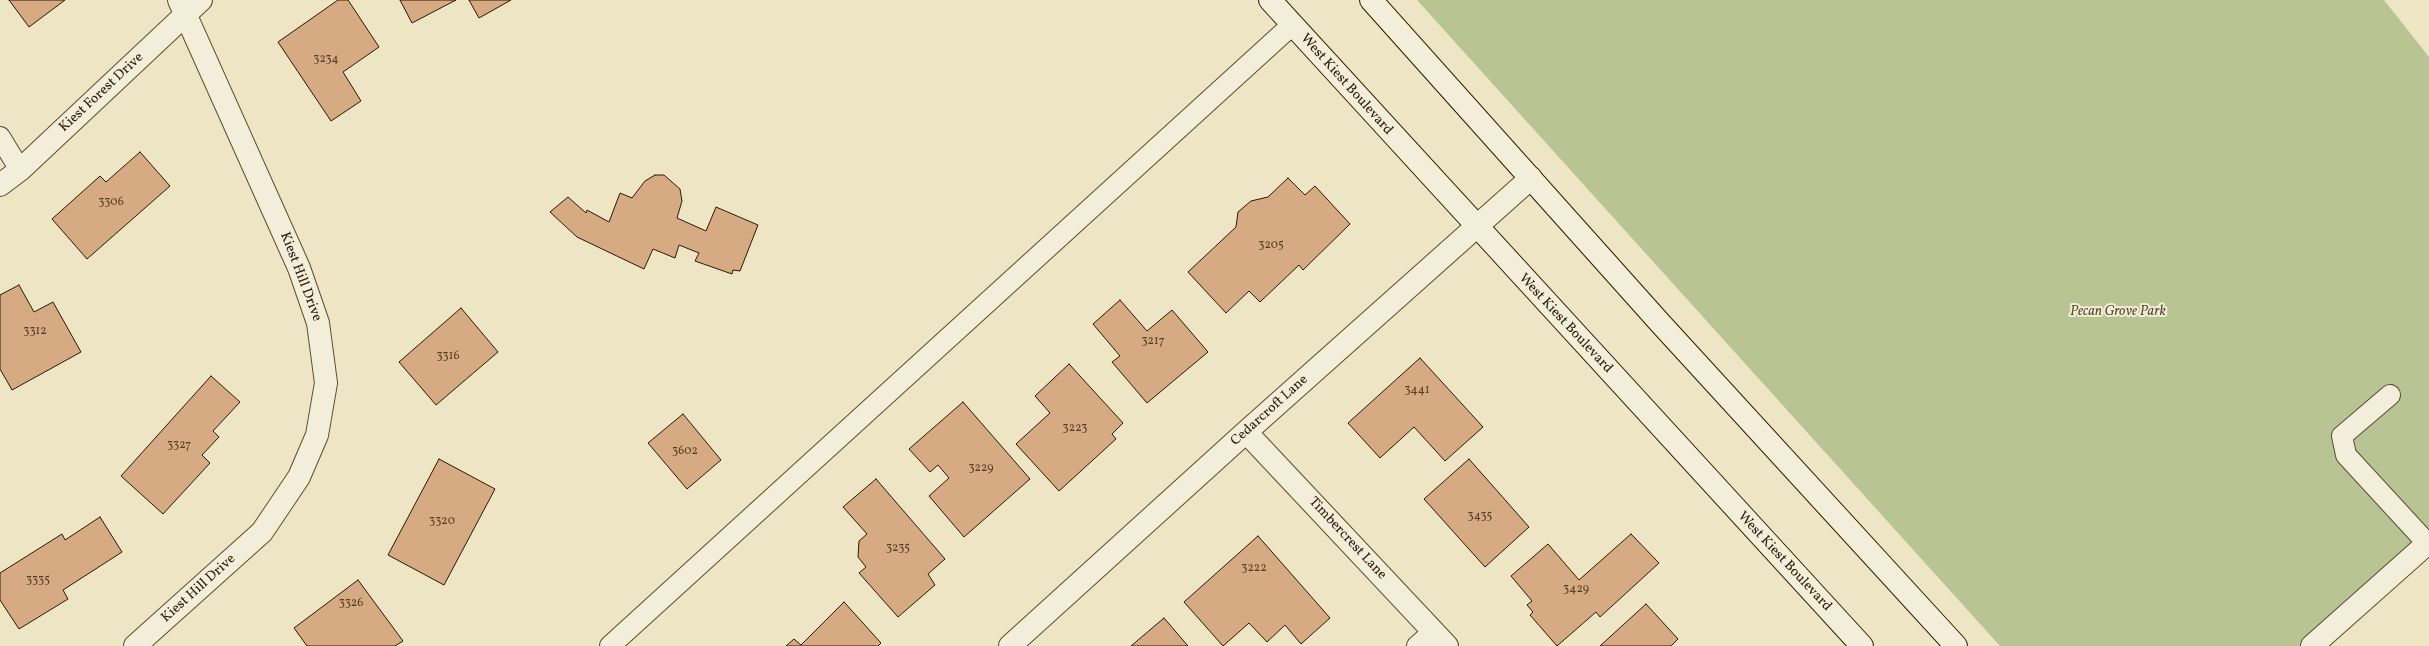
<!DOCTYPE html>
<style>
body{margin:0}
canvas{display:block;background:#ede5c4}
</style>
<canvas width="2429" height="646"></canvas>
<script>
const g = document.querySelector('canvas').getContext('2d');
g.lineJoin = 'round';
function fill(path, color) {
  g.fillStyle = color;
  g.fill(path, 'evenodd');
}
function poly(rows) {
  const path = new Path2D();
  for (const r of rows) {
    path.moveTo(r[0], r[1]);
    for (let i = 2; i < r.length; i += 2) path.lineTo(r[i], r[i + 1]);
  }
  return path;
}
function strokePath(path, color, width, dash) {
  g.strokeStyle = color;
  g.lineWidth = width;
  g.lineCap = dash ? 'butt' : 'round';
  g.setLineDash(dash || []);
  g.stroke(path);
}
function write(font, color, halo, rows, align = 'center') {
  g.font = font + ' Vollkorn,serif';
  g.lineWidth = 4;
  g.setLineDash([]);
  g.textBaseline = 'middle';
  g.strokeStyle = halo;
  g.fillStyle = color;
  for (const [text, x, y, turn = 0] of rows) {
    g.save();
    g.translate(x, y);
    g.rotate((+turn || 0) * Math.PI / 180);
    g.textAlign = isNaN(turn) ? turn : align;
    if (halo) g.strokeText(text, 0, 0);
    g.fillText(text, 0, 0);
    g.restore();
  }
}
fill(poly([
 [1417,0,2384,0,2429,57,2429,532,2316,646,2000,646]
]), '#b9c494');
const building = poly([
 [9,0,65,0,29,27,9,0],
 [338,0,348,0,379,47,343,72,361,101,331,121,278,42,338,0],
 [400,0,456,0,412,23,400,0],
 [469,0,511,0,479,18,469,0],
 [140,152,170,186,87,259,52,219,100,176,106,182,140,152],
 [655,175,664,175,680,189,682,201,677,218,706,231,716,207,758,225,740,271,733,270,732,274,695,261,699,253,679,245,675,258,653,249,644,269,577,237,550,212,568,197,586,213,587,210,609,222,620,193,632,198,645,181,655,175],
 [1288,178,1305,195,1315,186,1350,224,1303,270,1299,265,1260,302,1249,291,1226,313,1188,272,1236,227,1238,212,1251,201,1268,197,1288,178],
 [19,285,34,312,53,302,81,352,12,390,0,369,0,295,19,285],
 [1120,300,1147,331,1172,310,1208,352,1147,403,1112,362,1120,356,1093,324,1120,300],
 [461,308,498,352,436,405,399,362,461,308],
 [1420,358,1483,427,1445,461,1414,427,1380,458,1348,423,1420,358],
 [1069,364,1123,423,1112,434,1116,439,1059,491,1016,444,1050,413,1035,396,1069,364],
 [211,376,240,402,213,431,219,437,202,455,210,463,163,514,121,476,211,376],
 [963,402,1030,479,964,537,929,496,949,478,938,465,930,472,909,449,963,402],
 [683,414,721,460,687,489,648,443,683,414],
 [439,459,495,489,444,585,388,555,439,459],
 [1469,459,1529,527,1485,567,1424,499,1469,459],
 [876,479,945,559,928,574,935,585,898,617,859,573,866,567,858,557,859,541,867,534,843,507,876,479],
 [100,517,122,552,63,590,68,599,19,629,0,600,0,573,62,534,65,540,100,517],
 [1631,534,1659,563,1600,617,1596,612,1557,646,1530,615,1533,612,1527,605,1532,601,1511,576,1548,544,1579,580,1631,534],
 [1258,536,1330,618,1301,644,1285,625,1267,642,1249,623,1223,646,1184,602,1258,536],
 [358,580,403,641,395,646,307,646,294,628,358,580],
 [844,602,881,643,878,646,786,646,794,639,801,645,844,602],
 [1646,604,1678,639,1671,646,1600,646,1646,604],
 [1164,618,1188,646,1131,646,1164,618]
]);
fill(building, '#d6aa82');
strokePath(building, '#2c1902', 1);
const lane = poly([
 [0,137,20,170],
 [2390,395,2342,436,2346,455,2427,543],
 [610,646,1292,25],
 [1417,646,1434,631]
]);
const street = poly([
 [0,185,20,170,201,0],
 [1246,432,1447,646],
 [135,646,262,532,299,477,317,435,326,383,318,323,299,268,179,0],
 [1010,646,1246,432,1531,178],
 [2312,646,2429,542]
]);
const secondary = poly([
 [1270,0,1862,646],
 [1371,0,1661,324,1956,646]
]);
strokePath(lane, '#5c4c32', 22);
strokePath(street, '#5c4c32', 24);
strokePath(secondary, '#2c1902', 24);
strokePath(lane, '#f3eed9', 20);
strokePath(street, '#f3eed9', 22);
strokePath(secondary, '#f3eed9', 22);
write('12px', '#563d22', null, [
 ["3234",326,60],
 ["3306",111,203],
 ["3205",1271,246],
 ["3312",35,332],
 ["3217",1153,342],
 ["3316",448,357],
 ["3441",1417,391],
 ["3223",1075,429],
 ["3327",179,446],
 ["3602",685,452],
 ["3229",981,469],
 ["3435",1480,517],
 ["3320",442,522],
 ["3235",898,549],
 ["3222",1254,569],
 ["3335",38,581],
 ["3429",1576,590],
 ["3326",351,604]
]);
write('14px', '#2c1902', '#f3eed9', [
 ["West Kiest Boulevard",1346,85,48],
 ["Kiest Forest Drive",102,93,-43],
 ["Kiest Hill Drive",300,277,69],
 ["West Kiest Boulevard",1565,324,47],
 ["Cedarcroft Lane",1270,411,-42],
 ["Timbercrest Lane",1347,539,47],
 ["West Kiest Boulevard",1784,562,47],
 ["Kiest Hill Drive",199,589,-42]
]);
write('italic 14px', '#564c2e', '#f3eed9', [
 ["Pecan Grove Park",2118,312]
]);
</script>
